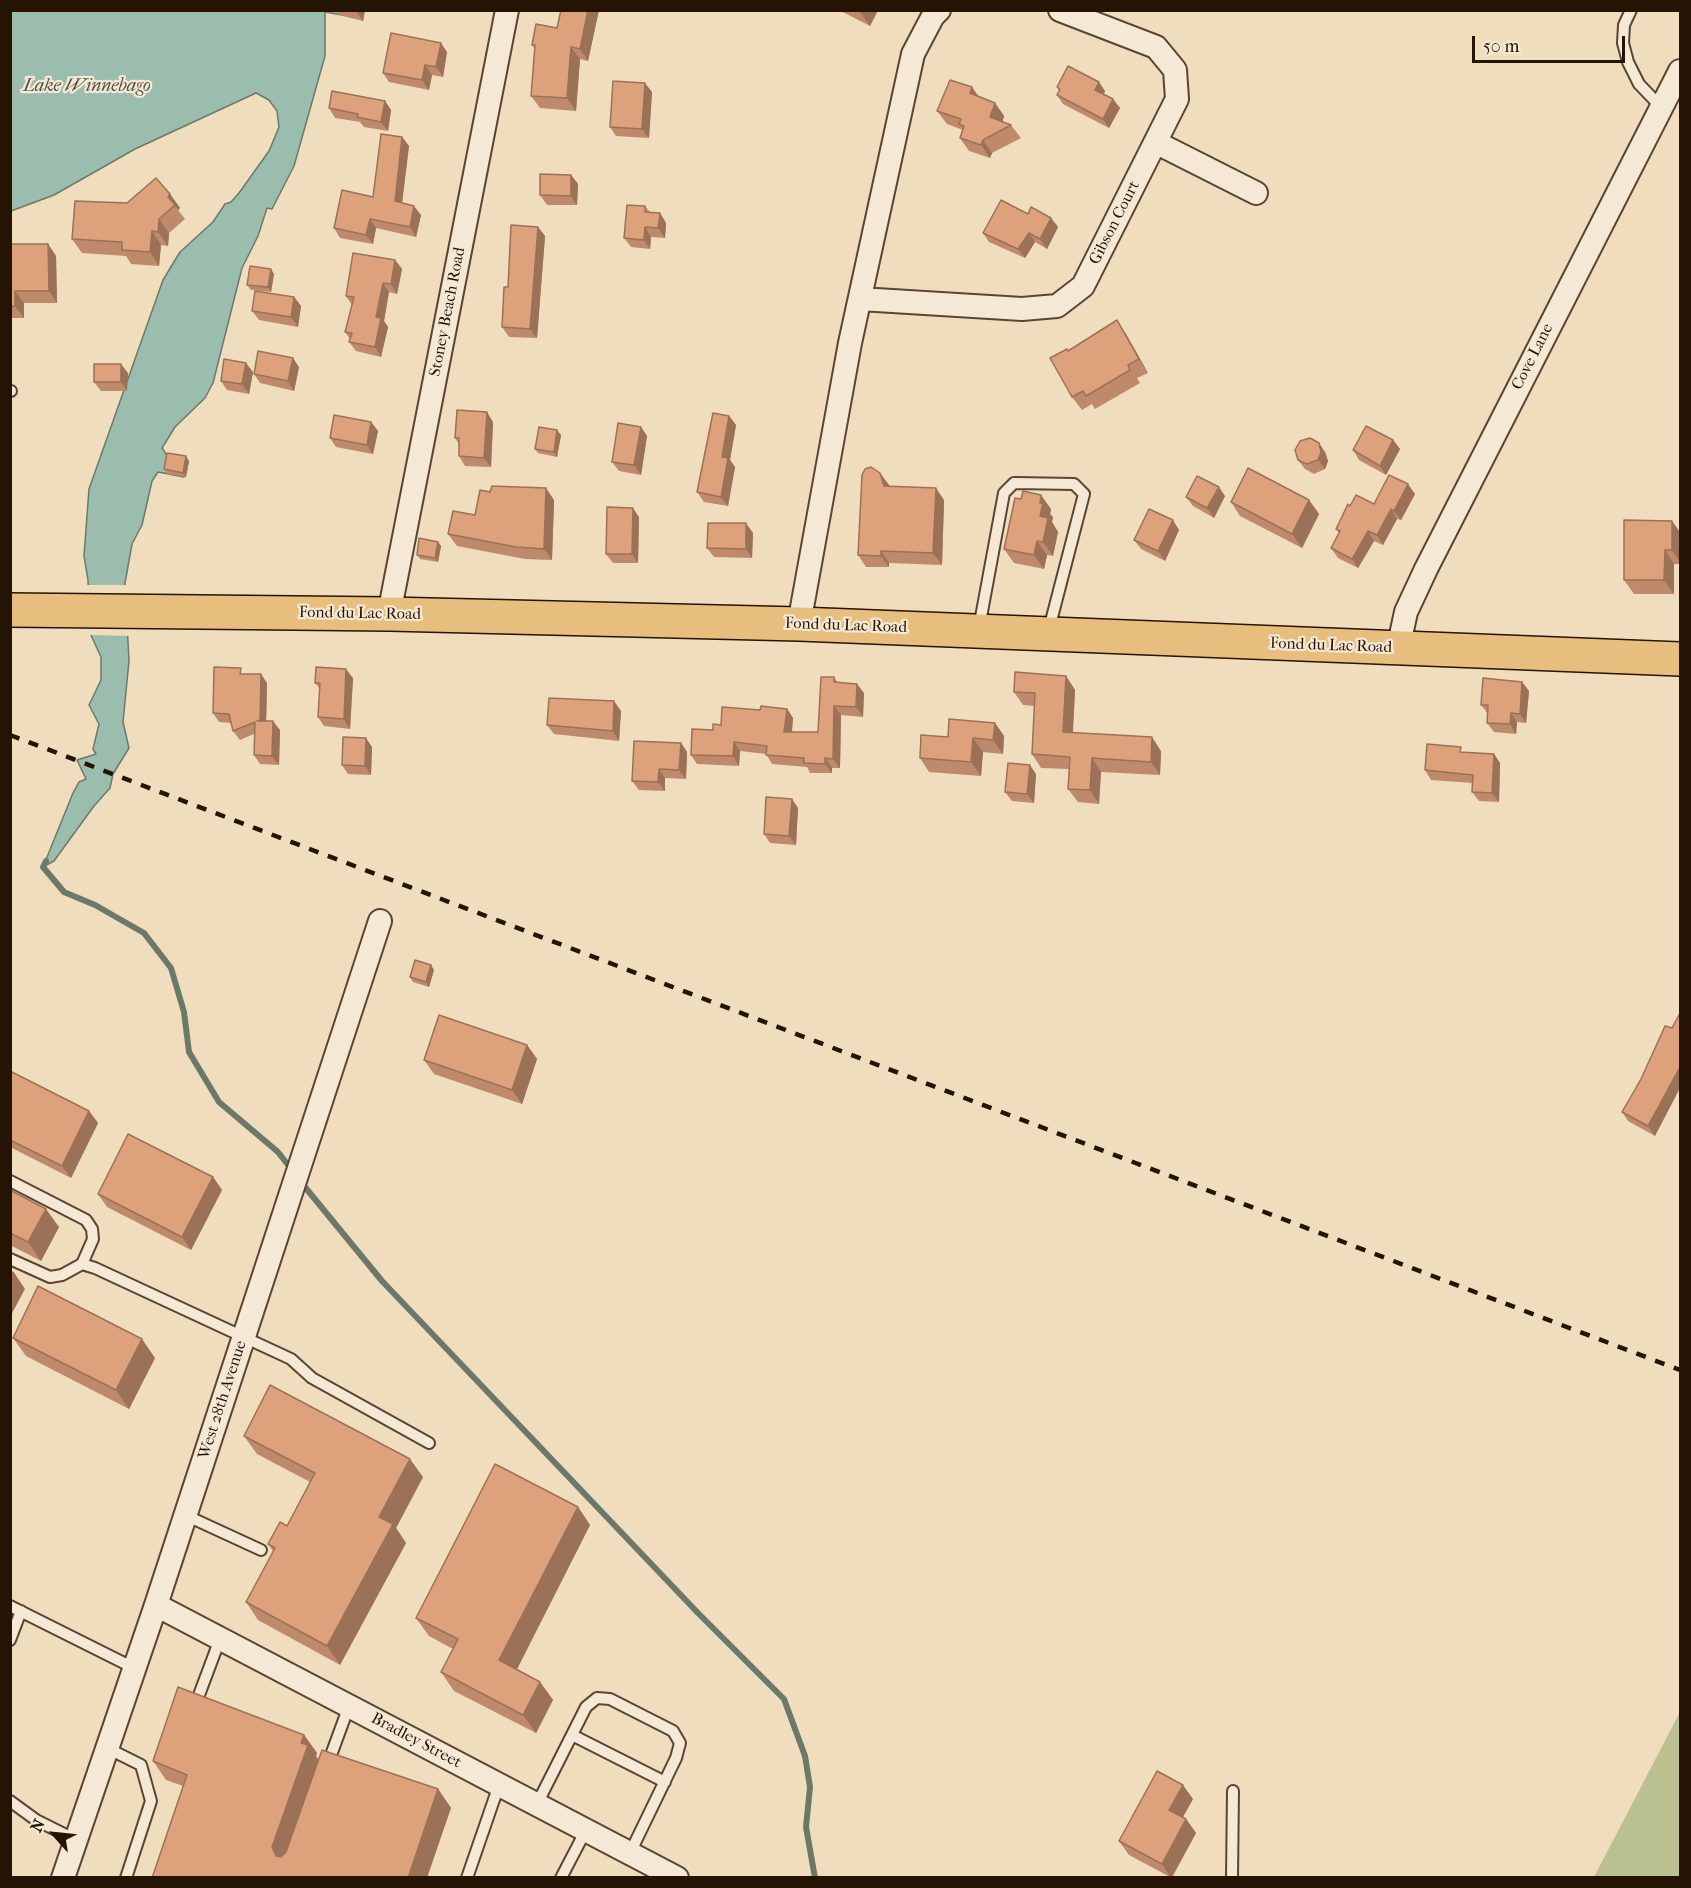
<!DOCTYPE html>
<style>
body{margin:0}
#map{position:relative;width:1691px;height:1888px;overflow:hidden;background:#f0ddbe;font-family:"IM FELL French Canon",serif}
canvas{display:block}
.frame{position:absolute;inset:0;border:12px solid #251304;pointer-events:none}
.north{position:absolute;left:24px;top:1804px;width:60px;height:60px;-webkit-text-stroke:4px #f5e9d5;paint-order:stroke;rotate:297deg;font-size:16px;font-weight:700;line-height:24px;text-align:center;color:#251304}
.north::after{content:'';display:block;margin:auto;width:21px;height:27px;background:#251304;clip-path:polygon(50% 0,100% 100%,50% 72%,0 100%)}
.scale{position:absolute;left:1472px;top:36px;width:153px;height:27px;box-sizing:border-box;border:3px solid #251304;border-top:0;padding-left:8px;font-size:18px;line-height:21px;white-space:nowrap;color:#251304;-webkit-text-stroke:4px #f5e9d5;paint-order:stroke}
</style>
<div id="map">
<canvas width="1691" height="1888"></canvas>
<div class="frame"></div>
<div class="north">N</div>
<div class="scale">50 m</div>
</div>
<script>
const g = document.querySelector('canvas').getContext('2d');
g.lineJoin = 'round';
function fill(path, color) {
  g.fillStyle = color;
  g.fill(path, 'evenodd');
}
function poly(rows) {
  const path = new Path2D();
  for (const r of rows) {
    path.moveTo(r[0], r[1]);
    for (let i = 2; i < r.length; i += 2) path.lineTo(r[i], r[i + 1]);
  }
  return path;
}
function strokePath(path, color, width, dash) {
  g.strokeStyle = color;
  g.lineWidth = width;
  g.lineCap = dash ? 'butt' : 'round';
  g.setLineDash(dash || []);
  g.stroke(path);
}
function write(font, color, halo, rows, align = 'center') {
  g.font = font + ' "IM FELL French Canon",serif';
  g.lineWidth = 4.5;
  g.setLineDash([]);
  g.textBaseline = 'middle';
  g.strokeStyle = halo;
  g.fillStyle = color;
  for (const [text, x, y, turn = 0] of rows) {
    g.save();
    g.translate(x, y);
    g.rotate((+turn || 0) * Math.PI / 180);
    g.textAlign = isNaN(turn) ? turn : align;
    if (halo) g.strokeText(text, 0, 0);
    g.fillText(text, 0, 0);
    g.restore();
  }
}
fill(poly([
 [1680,1712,1680,1877,1594,1877]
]), '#bbc090');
const water = poly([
 [11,11,343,11,342,15,325,12,325,56,294,166,272,209,267,208,258,236,242,268,213,383,205,398,175,427,162,448,168,457,188,461,184,477,158,472,152,481,142,525,132,544,125,583,129,661,123,722,129,748,113,774,110,788,94,806,54,861,43,867,73,793,79,782,86,779,77,760,96,754,93,749,99,724,89,705,101,680,101,657,90,633,88,580,84,556,89,489,163,280,180,252,213,222,225,204,231,202,239,193,269,151,279,127,277,111,269,100,256,93,135,149,54,195,11,211,11,11]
]);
fill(water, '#9bbdad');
strokePath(water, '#6c7969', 1.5);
fill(poly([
 [86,585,128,585,131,636,88,635]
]), '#f0ddbe');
strokePath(poly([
 [46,861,43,867,64,892,95,905,144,933,171,968,184,1012,189,1052,219,1102,278,1152,292,1170],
 [300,1181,382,1281,698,1613,784,1699,805,1756,810,1787,806,1827,815,1878]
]), '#6c7969', 6);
const lane = poly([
 [1631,10,1624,25,1623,43,1628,62,1639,84,1661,107],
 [10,391,11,391],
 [979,628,1004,493,1014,483,1074,484,1084,494,1049,629],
 [10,1181,86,1220,92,1229,93,1239,82,1264],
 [10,1259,50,1277,62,1275,82,1264,95,1268,291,1359,312,1378,429,1443],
 [185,1515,261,1550],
 [10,1606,134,1668],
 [10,1640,21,1611],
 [199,1695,220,1639],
 [572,1735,665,1782],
 [107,1748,141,1765,151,1801,126,1878],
 [327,1766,349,1706],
 [10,1801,36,1820,76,1840],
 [537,1804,586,1707,597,1698,610,1699,673,1731,680,1743,676,1758,630,1853],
 [467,1878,499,1785],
 [561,1878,586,1830],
 [1232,1878,1233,1791]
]);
const street = poly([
 [1157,143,1256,193],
 [860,299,1022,309,1057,306,1083,286,1177,99,1175,70,1156,47,1060,10],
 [389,614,507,10],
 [799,624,850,343,913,54,933,16,939,10],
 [1398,649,1406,612,1426,569,1680,71],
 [156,1605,677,1878],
 [63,1878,156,1605,380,921]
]);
const primary = poly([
 [10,610,389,614,799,624,1680,659]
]);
strokePath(lane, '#584632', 14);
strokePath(street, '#584632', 26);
strokePath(primary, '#251304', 36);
strokePath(lane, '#f5e9d5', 10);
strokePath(street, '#f5e9d5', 22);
strokePath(primary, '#e8be7f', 33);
strokePath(poly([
 [10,735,1680,1370]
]), '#251304', 4.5, [10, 10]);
fill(poly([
 [336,10,365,10,363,21,339,15],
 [561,10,599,10,588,61,580,59,576,111,540,108,531,96,535,49,532,45,557,28],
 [839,10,878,10,870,26],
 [447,52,443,77,432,75,429,90,389,82,383,73],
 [1057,87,1105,91,1104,94,1113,99,1120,108,1109,128,1063,104,1057,95,1059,91],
 [652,92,649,138,616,136,610,127],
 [978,96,995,103,1004,116,1002,122,1011,125,1021,138,992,153,990,158,969,151,960,138,963,130,947,124,937,111],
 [385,101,391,110,388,131,364,127,360,122,335,118,329,108],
 [402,137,409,146,402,203,421,215,416,237,376,228,373,244,340,238,334,228,373,197],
 [571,175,578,184,577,205,547,205,540,195],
 [170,194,180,208,178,210,185,219,169,233,168,246,161,245,159,266,131,264,126,256,82,253,72,239,127,203],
 [645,206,650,212,660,213,666,223,665,238,651,237,650,249,631,247,624,238],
 [1028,214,1051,218,1058,227,1047,249,1035,242,1025,258,989,242,983,233],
 [538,227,545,236,537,338,509,337,502,327],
 [10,244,48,244,56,256,57,303,24,303,24,318,10,318],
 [395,260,402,269,397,294,389,292,384,321,388,327,381,357,356,351,349,342,350,339,345,332,352,305,346,296],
 [274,274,271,292,251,290,247,285],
 [294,297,301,306,298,327,259,320,252,311],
 [1126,334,1148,373,1137,378,1140,383,1095,409,1092,404,1082,410,1072,397,1068,351],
 [299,367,294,391,260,383,254,374],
 [253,372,249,394,227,390,221,381],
 [128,373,127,391,101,391,94,382],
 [729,416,736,425,730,460,735,467,728,506,704,502,697,492],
 [371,422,378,431,373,454,336,447,330,438],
 [493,422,491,467,465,466,459,456,459,444,455,438],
 [641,427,647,436,641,475,619,471,612,462],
 [561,435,557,457,538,453,535,449],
 [1393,440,1400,449,1386,475,1359,460,1353,450],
 [1325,452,1328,461,1325,469,1314,474,1305,469,1298,460],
 [189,461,186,477,167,474,164,469],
 [880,473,889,486,944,500,942,565,889,563,889,567,866,567,858,555],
 [490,492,554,500,552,560,525,559,457,546,448,534,475,515],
 [1415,494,1401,520,1397,519,1383,545,1374,541,1358,568,1338,558,1331,548,1339,533,1336,529,1350,506,1374,504],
 [1225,496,1214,518,1193,506,1186,497],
 [1309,500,1319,514,1302,548,1240,516,1231,502],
 [1051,509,1050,514,1053,517,1052,522,1058,532,1053,556,1047,555,1044,569,1014,563,1004,549],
 [639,517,638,563,613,563,606,554],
 [1179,530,1165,561,1141,549,1134,540],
 [1680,532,1680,564,1674,564,1674,594,1634,594,1624,580],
 [753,533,752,558,714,557,707,548],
 [438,542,441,546,438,562,420,559,417,555],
 [245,674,267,683,266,721,280,730,279,765,260,764,254,755,254,734,240,740,233,731,231,723,219,722,213,713],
 [1066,676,1075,690,1073,733,1161,751,1160,775,1101,772,1099,804,1078,802,1068,789,1069,769,1041,768,1032,754,1035,706,1023,705,1014,692],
 [834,677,838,683,864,693,863,717,841,715,840,768,832,768,832,773,810,773,807,767,772,764,766,754,740,751,739,766,697,764,691,755,713,730,721,725,760,710,787,709,793,718,792,732,818,732],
 [353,678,350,729,324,726,318,717,320,689,315,683],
 [1522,682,1529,691,1526,723,1517,722,1516,734,1494,732,1487,723,1488,714,1481,705],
 [621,711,619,741,554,734,547,725],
 [995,723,1004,736,1003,754,983,752,981,776,929,772,920,758,948,737],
 [681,743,687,752,686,779,665,778,665,791,639,790,632,781],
 [372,747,371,775,348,774,342,765],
 [1464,752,1494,754,1500,763,1499,802,1479,801,1472,792,1473,783,1431,780,1425,770],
 [1036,774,1034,803,1012,801,1005,792],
 [792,799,798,808,796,845,770,843,764,834],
 [434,970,429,987,413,982,410,977],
 [1672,1028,1655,1136,1628,1121,1622,1112],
 [527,1045,537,1059,522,1104,434,1074,424,1060],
 [10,1071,89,1111,98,1123,71,1178,10,1147],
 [213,1177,222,1190,191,1250,107,1207,98,1194],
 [10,1190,59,1227,41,1261,10,1245],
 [13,1338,155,1358,129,1409,26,1356],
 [244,1436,423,1477,396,1528,406,1543,340,1665,258,1620,246,1602,273,1551,268,1544,287,1526,310,1482,257,1454],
 [578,1507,590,1525,517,1669,540,1682,553,1700,536,1733,454,1691,441,1672,453,1649,429,1636,416,1618],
 [304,1735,317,1753,316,1756,318,1760,438,1789,451,1808,183,1786,166,1780,153,1761],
 [1193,1799,1183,1817,1186,1819,1196,1833,1172,1878,1129,1855,1119,1841]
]), '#be8a6b');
fill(poly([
 [356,10,365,10,363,21,356,11],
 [588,10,599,10,588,61,580,49],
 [861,10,878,10,870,26,860,12],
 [441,43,447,52,443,77,436,67],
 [571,47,580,59,576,111,567,98],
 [425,65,432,75,429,90,422,80],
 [1099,82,1105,91,1101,99,1095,90],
 [645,83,652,92,649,138,642,129],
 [972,87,981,100,970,93],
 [1113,99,1120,108,1109,128,1103,119],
 [385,101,391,110,388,131,381,122],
 [995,103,1004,116,1000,131,990,117],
 [402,137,409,146,401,211,395,201],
 [983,140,992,153,990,158,981,145],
 [571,175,578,184,577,205,571,196],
 [170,194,180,208,178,210,168,197],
 [414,206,421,215,416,237,410,227],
 [660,213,666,223,665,238,658,228],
 [1051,218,1058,227,1047,249,1040,239],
 [159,219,169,233,168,246,158,232],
 [370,219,376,228,373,244,366,235],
 [538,227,545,236,537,338,530,329],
 [645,227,651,237,650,249,644,240],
 [152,231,161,245,159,266,150,252],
 [1029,233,1035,242,1025,258,1018,249],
 [48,244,56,256,57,303,49,291],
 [395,260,402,269,397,294,391,284],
 [271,269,274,274,271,292,268,287],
 [383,283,389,292,384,321,388,327,381,357,375,347,376,317],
 [15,291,24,303,24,318,15,306],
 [294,297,301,306,298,327,291,317],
 [1117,320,1126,334,1148,373,1139,359],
 [293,358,299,367,294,391,288,381],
 [246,363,253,372,249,394,242,384],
 [121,364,128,373,127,391,121,382],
 [487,412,493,422,491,467,484,458],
 [729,416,736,425,730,460,735,467,728,506,721,497,722,457],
 [371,422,378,431,373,454,367,445],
 [641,427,647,436,641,475,634,465],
 [557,430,561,435,557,457,554,452],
 [1393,440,1400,449,1386,475,1380,466],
 [1319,443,1325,452,1328,461,1325,469,1318,460],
 [186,456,189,461,186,477,183,473],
 [880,473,889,485,893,498,884,486],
 [1408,484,1415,494,1401,520,1394,511],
 [1219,487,1225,496,1214,518,1207,508],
 [546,488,554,500,552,560,544,549],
 [936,488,944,500,942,565,933,553],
 [1041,495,1051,509,1050,514,1053,517,1052,522,1058,532,1053,556,1043,542,1040,516,1040,503],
 [1309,500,1319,514,1302,548,1292,534],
 [633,508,639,517,638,563,632,554],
 [1391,509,1397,519,1383,545,1377,535],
 [1173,520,1179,530,1165,561,1158,551],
 [1672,521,1680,532,1680,562,1672,550],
 [746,523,753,533,752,558,746,549],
 [1368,531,1374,541,1358,568,1352,559],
 [1037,541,1047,555,1044,569,1034,555],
 [438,542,441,546,438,562,435,558],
 [1665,550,1674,564,1674,594,1664,580],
 [881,551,889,563,889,567,881,556],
 [346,669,353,678,350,729,344,719],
 [261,674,267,683,266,729,260,720],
 [1066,676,1075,690,1072,745,1063,732],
 [1522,682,1529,691,1526,723,1520,714],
 [857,684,864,693,863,717,856,707],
 [614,701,621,711,619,741,613,731],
 [834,706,841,715,840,768,833,759],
 [787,709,793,718,791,741,784,732],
 [1511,713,1517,722,1516,734,1510,724],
 [273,721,280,730,279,765,272,756],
 [995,723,1004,736,1003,754,993,740],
 [1152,737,1161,751,1160,775,1151,762],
 [366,738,372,747,371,775,365,766],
 [973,738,983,752,981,776,971,762],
 [734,742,740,751,739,766,733,756],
 [681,743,687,752,686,779,679,770],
 [1494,754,1500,763,1499,802,1492,793],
 [825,758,832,768,832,773,825,764],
 [1092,758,1101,772,1099,804,1090,790],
 [1030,765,1036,774,1034,803,1027,794],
 [659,769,665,778,665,791,658,782],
 [792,799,798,808,796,845,789,836],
 [431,965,434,970,429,987,426,982],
 [527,1045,537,1059,522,1104,512,1090],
 [1680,1067,1680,1088,1655,1136,1648,1126],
 [89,1111,98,1123,71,1178,62,1166],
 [213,1177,222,1190,191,1250,182,1237],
 [46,1209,59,1227,41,1261,28,1242],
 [13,1271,25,1289,10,1317,10,1275],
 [142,1339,155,1358,129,1409,116,1390],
 [410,1459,423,1477,396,1528,406,1543,340,1665,327,1646,379,1517],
 [578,1507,590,1525,512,1679,499,1660],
 [540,1682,553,1700,536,1733,523,1715],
 [304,1735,317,1753,316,1756,321,1764,285,1866,276,1856,272,1847],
 [1183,1785,1193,1799,1179,1824,1169,1810],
 [438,1789,451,1808,427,1878,408,1878],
 [1186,1819,1196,1833,1171,1878,1162,1864]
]), '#9b7157');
const building = poly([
 [561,10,588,10,580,49,571,47,567,98,531,96,535,45,532,45,536,24,557,28,561,10],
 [391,33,441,43,436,67,425,65,422,80,383,73,391,33],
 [1068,66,1099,82,1095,90,1113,99,1103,119,1057,95,1060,89,1057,87,1068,66],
 [950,80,972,87,970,93,995,103,990,117,1011,125,983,140,981,145,960,138,964,126,959,124,961,119,937,111,950,80],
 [613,81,645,83,642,129,610,127,613,81],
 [332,91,385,101,381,122,357,117,358,114,329,108,332,91],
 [381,134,402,137,395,201,414,206,410,227,370,219,366,235,334,228,342,190,373,197,381,134],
 [540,174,571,175,571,196,540,195,540,174],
 [156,178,170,194,168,197,175,205,159,219,158,232,152,231,150,252,122,250,122,242,72,239,75,201,127,203,156,178],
 [1001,200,1028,214,1031,207,1051,218,1040,239,1029,233,1018,249,983,233,1001,200],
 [627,205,645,206,645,212,660,213,658,228,645,227,644,240,624,238,627,205],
 [511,225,538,227,530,329,502,327,504,287,508,287,511,225],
 [10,244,48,244,49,291,15,291,15,306,10,306,10,244],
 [353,253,395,260,391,284,383,283,376,317,381,318,375,347,349,342,352,333,345,332,354,297,346,296,353,253],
 [250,266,271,269,268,287,247,285,250,266],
 [255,291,294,297,291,317,252,311,255,291],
 [1117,320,1139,359,1128,365,1130,370,1086,396,1083,391,1072,397,1050,358,1067,349,1068,351,1117,320],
 [258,351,293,358,288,381,254,374,258,351],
 [224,359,246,363,242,384,221,381,224,359],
 [94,364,121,364,121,382,94,382,94,364],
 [457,410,487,412,484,458,459,456,459,438,455,438,457,410],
 [713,413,729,416,722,457,728,458,721,497,697,492,713,413],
 [334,415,371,422,367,445,330,438,334,415],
 [618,423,641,427,634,465,612,462,618,423],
 [1366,426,1393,440,1380,466,1353,450,1366,426],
 [539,427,557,430,554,452,535,449,539,427],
 [1310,438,1319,443,1321,452,1318,460,1307,464,1298,460,1295,450,1300,441,1310,438],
 [167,453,186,456,183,473,164,469,167,453],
 [871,467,880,473,884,486,936,488,933,553,881,551,881,556,858,555,862,475,865,469,871,467],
 [1248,468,1309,500,1292,534,1231,502,1248,468],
 [1389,475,1408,484,1394,511,1391,509,1377,535,1368,531,1352,559,1331,548,1340,531,1336,529,1348,504,1350,506,1356,495,1374,504,1389,475],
 [1197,476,1219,487,1207,508,1186,497,1197,476],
 [492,486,546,488,544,549,516,547,448,534,453,511,475,515,480,490,490,492,492,486],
 [1023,491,1041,495,1040,503,1043,503,1040,516,1048,518,1043,542,1037,541,1034,555,1004,549,1015,498,1021,499,1023,491],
 [607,507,633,508,632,554,606,554,607,507],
 [1149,509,1173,520,1158,551,1134,540,1149,509],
 [1624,520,1672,521,1672,550,1665,550,1664,580,1624,580,1624,520],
 [708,523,746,523,746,549,707,548,708,523],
 [419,538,438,542,435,558,417,555,419,538],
 [214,667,241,668,240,674,261,674,260,720,257,721,273,721,272,756,254,755,255,722,233,731,229,714,213,713,214,667],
 [316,667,346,669,344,719,318,717,320,683,315,683,316,667],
 [1015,672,1066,676,1063,732,1152,737,1151,762,1092,758,1090,790,1068,789,1070,757,1032,754,1035,693,1014,692,1015,672],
 [821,677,834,677,834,682,857,684,856,707,834,706,833,759,825,758,825,764,804,763,804,758,766,755,767,746,734,742,733,756,691,755,692,729,713,730,713,724,721,725,722,707,760,710,761,706,787,709,784,732,818,732,821,677],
 [1483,678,1522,682,1520,714,1511,713,1510,724,1487,723,1488,705,1481,705,1483,678],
 [549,698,614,701,613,731,547,725,549,698],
 [949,719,995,723,993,740,973,738,971,762,920,758,921,735,948,737,949,719],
 [343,737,366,738,365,766,342,765,343,737],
 [634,741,681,743,679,770,659,769,658,782,632,781,634,741],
 [1427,744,1461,747,1460,752,1494,754,1492,793,1472,792,1473,775,1425,770,1427,744],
 [1008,763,1030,765,1027,794,1005,792,1008,763],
 [766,797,792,799,789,836,764,834,766,797],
 [415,960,431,965,426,982,410,977,415,960],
 [1680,1013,1680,1067,1648,1126,1622,1112,1641,1079,1665,1026,1672,1028,1680,1013],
 [439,1015,527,1045,512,1090,424,1060,439,1015],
 [10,1071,89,1111,62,1166,10,1140,10,1071],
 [128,1134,213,1177,182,1237,98,1194,128,1134],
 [10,1190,46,1209,28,1242,10,1233,10,1190],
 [38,1286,142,1339,116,1390,13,1338,38,1286],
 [270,1385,410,1459,379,1517,393,1524,327,1646,246,1602,275,1548,268,1544,280,1522,287,1526,315,1473,244,1436,270,1385],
 [495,1464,578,1507,499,1660,540,1682,523,1715,441,1672,458,1639,416,1618,495,1464],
 [178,1687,304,1735,301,1743,308,1745,272,1847,276,1856,281,1857,286,1852,322,1750,438,1789,408,1878,152,1878,187,1775,153,1761,178,1687],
 [1157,1771,1183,1785,1169,1810,1186,1819,1162,1864,1119,1841,1157,1771]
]);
fill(building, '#dda17c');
strokePath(building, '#9b7157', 1.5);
write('16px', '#251304', '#f5e9d5', [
 ["Gibson Court",1115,223,-63],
 ["Stoney Beach Road",448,312,-79],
 ["Cove Lane",1533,357,-63],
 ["Fond du Lac Road",360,614,1],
 ["Fond du Lac Road",846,626,2],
 ["Fond du Lac Road",1331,646,2],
 ["West 28th Avenue",223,1400,-72],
 ["Bradley Street",416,1741,28]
]);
write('italic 18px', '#4e4e3f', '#f5e9d5', [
 ["Lake Winnebago",87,87]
]);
</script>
